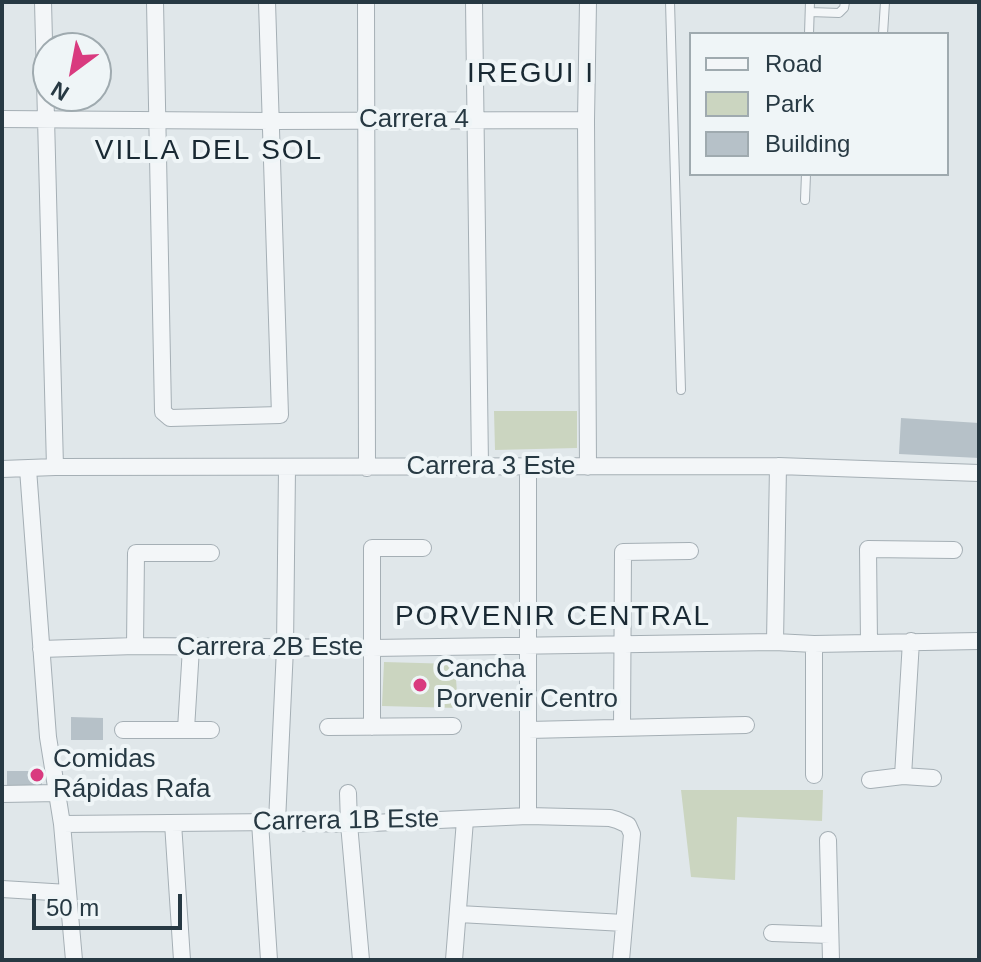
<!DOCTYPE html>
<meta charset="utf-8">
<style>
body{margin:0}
#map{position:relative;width:981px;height:962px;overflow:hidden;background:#e0e7ea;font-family:Helvetica,sans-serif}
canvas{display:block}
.frame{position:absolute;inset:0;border:4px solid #273943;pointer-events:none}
.legend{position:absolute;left:689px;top:32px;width:260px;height:144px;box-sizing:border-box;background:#eff5f7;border:2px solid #9faaaf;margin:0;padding:10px 14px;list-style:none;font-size:24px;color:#273943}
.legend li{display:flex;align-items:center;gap:16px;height:40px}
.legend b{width:40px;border:2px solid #9faaaf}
.north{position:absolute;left:32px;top:32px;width:80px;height:80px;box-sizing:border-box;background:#eff5f7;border:2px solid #9faaaf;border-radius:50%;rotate:212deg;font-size:22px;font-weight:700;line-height:32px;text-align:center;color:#273943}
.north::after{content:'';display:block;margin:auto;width:28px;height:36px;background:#d93a7f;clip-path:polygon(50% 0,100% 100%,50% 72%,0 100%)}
.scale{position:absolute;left:32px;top:894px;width:150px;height:36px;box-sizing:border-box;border:4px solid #273943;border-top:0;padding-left:10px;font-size:24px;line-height:28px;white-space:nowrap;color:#273943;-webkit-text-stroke:6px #eff5f7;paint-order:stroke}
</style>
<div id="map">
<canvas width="981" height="962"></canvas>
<div class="frame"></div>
<ul class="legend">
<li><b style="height:10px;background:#f3f6f8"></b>Road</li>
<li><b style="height:22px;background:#cbd5c0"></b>Park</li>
<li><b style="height:22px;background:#b6c1c8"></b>Building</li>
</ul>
<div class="north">N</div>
<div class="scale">50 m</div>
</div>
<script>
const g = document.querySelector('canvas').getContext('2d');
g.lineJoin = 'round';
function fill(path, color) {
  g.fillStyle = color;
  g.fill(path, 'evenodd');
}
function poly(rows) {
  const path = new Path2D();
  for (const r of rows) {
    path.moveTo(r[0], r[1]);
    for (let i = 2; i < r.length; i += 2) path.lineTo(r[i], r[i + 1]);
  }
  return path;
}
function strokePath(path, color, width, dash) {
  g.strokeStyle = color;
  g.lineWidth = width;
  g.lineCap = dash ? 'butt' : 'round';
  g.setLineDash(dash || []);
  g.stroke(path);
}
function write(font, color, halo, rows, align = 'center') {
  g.font = font + ' Helvetica,sans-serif';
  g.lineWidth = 8;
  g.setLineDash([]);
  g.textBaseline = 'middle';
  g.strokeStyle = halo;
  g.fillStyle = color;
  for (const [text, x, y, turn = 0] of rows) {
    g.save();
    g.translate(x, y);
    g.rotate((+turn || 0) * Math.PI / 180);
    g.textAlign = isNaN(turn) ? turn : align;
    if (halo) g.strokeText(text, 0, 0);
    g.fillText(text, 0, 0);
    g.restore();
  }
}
fill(poly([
 [494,411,577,411,577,448,495,450],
 [384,662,455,664,458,708,382,706],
 [681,790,823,790,822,821,737,817,735,880,691,877]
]), '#cbd5c0');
fill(poly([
 [901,418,979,423,979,458,899,454],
 [71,717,103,718,103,740,71,740],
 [7,771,42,771,42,790,7,790]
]), '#b6c1c8');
const lane = poly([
 [670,2,681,390],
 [810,12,839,13,844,8,845,2],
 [809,34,810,2],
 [883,34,885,2],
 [805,200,806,174]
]);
const street = poly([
 [43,2,55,467],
 [155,2,163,412,170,418,280,415,267,2],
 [366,2,367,468],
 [474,2,480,466],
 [588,2,586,120,588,467],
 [2,119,271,121,586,120],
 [2,469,55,467,778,466,979,473],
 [28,469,48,737,62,824,74,960],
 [775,642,778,466],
 [869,642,868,549,954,550],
 [814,644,814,775],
 [135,646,136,553,211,553],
 [41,649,135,646,372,648,775,642,814,644,979,641],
 [328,727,453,726],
 [372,727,372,548,423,548],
 [622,728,623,552,690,551],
 [186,729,191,648],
 [123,730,211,730],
 [528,730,746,725],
 [903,776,911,641],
 [870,780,903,776,933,778],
 [348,793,349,824,361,960],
 [2,794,58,793],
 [528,816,528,467],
 [260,822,269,960],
 [277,822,285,648,287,468],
 [173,823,182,960],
 [62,824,277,822,349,824,528,816,610,818,617,820,628,825,632,834,621,960],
 [828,840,831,960],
 [2,889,68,893],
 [459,914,624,923],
 [772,933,830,935],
 [454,960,465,820]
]);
strokePath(lane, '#a5afb5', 10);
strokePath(street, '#a5afb5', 18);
strokePath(lane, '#f3f6f8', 8);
strokePath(street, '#f3f6f8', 16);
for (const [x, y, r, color] of [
 [420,685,8,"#d93a7f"],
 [37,775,8,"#d93a7f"]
]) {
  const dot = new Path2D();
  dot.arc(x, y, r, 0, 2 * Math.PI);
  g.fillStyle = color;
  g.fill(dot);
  strokePath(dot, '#eff5f7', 3);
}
write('26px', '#273943', '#eff5f7', [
 ["Carrera 4",414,120],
 ["Carrera 3 Este",491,467],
 ["Carrera 2B Este",270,648],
 ["Carrera 1B Este",346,821,-1]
]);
write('26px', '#273943', '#eff5f7', [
 ["Cancha",436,670],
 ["Porvenir Centro",436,700],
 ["Comidas",53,760],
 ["Rápidas Rafa",53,790]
], 'left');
g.letterSpacing = '2px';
write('28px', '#192933', '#eff5f7', [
 ["IREGUI I",531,74],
 ["VILLA DEL SOL",209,151],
 ["PORVENIR CENTRAL",553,617]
]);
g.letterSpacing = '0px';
</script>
